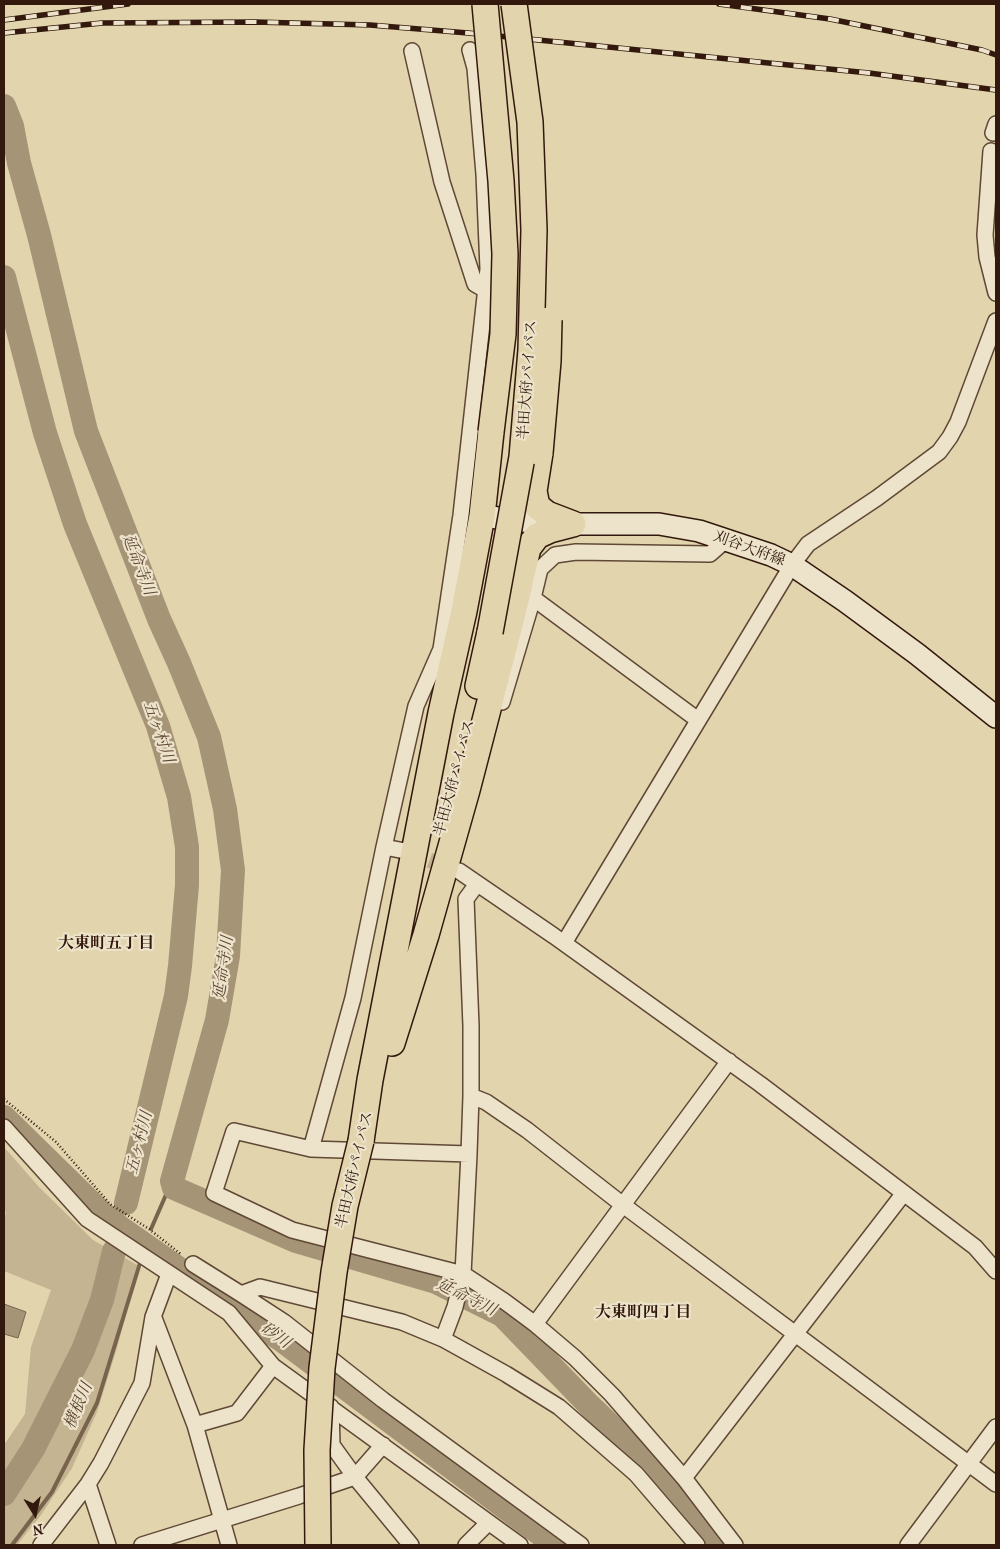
<!DOCTYPE html>
<meta charset="utf-8">
<style>
body{margin:0}
#map{position:relative;width:1000px;height:1549px;overflow:hidden;background:#e2d4ad;font-family:"IM FELL French Canon",serif}
canvas{display:block}
.frame{position:absolute;inset:0;border:5px solid #33190d;pointer-events:none}
.north{position:absolute;left:10px;top:1489px;width:50px;height:50px;-webkit-text-stroke:4px #ece3ca;paint-order:stroke;rotate:170deg;font-size:14px;font-weight:700;line-height:20px;text-align:center;color:#33190d}
.north::after{content:'';display:block;margin:auto;width:18px;height:22px;background:#33190d;clip-path:polygon(50% 0,100% 100%,50% 72%,0 100%)}
</style>
<div id="map">
<canvas width="1000" height="1549"></canvas>
<div class="frame"></div>
<div class="north">N</div>
</div>
<script>
const g = document.querySelector('canvas').getContext('2d');
g.lineJoin = 'round';
function fill(path, color) {
  g.fillStyle = color;
  g.fill(path, 'evenodd');
}
function poly(rows) {
  const path = new Path2D();
  for (const r of rows) {
    path.moveTo(r[0], r[1]);
    for (let i = 2; i < r.length; i += 2) path.lineTo(r[i], r[i + 1]);
  }
  return path;
}
function strokePath(path, color, width, dash) {
  g.strokeStyle = color;
  g.lineWidth = width;
  g.lineCap = dash ? 'butt' : 'round';
  g.setLineDash(dash || []);
  g.stroke(path);
}
function write(font, color, halo, rows, align = 'center') {
  g.font = font + ' "IM FELL French Canon","Noto Serif JP",serif';
  g.lineWidth = 4.5;
  g.setLineDash([]);
  g.textBaseline = 'middle';
  g.strokeStyle = halo;
  g.fillStyle = color;
  for (const [text, x, y, turn = 0] of rows) {
    g.save();
    g.translate(x, y);
    g.rotate((+turn || 0) * Math.PI / 180);
    g.textAlign = isNaN(turn) ? turn : align;
    if (halo) g.strokeText(text, 0, 0);
    g.fillText(text, 0, 0);
    g.restore();
  }
}
fill(poly([
 [4,1147,39,1187,93,1240,139,1266,117,1348,97,1412,72,1468,41,1515,17,1545,4,1545,4,1445,25,1414,31,1347,51,1290,4,1271,4,1220,6,1212,4,1210]
]), '#c4b492');
const water = poly([
 [4,1304,26,1312,18,1338,4,1334,4,1304]
]);
fill(water, '#a69477');
strokePath(water, '#78634d', 1);
strokePath(poly([
 [151,1229,172,1181],
 [12,1545,52,1492,97,1403,140,1263]
]), '#78634d', 4);
strokePath(poly([
 [4,106,12,126,19,163,39,235,86,431,159,619,179,663,209,737,225,809,233,870,228,956,217,1020,172,1181,174,1188,296,1241,436,1282,502,1315,590,1406,659,1472,723,1545],
 [4,277,45,433,75,524,158,726,179,797,187,847,187,885,180,966,176,996,126,1203],
 [4,1117,101,1212,121,1228,284,1342,555,1545],
 [4,1494,33,1449,83,1350,102,1300,114,1251]
]), '#a69477', 24);
strokePath(poly([
 [408,852,452,869]
]), '#bfaf8d', 15, [15, 8]);
const minor = poly([
 [412,51,442,182,475,284,487,291],
 [993,133,996,124],
 [991,151,985,235,987,257,996,293],
 [533,598,698,720],
 [502,702,533,598,540,569,555,555,576,552,710,554,727,539],
 [384,847,405,851],
 [459,871,554,936,760,1084,975,1247,996,1271],
 [564,943,792,565,808,544,877,498,939,452,950,437,958,422,996,321],
 [471,1096,486,1102,527,1130,623,1205,996,1484],
 [4,1127,87,1219,229,1313,273,1366,520,1545],
 [311,1149,353,998,384,847,416,706,441,649,461,515,488,269,484,174,475,68,470,50],
 [469,1154,311,1149,234,1131,214,1193,292,1230,463,1274,469,1154,471,1096,471,1026,466,899,477,884],
 [193,1264,241,1294,284,1322,383,1400,581,1545],
 [241,1294,260,1287,402,1322,443,1339,506,1374,559,1407,636,1474,697,1545],
 [154,1318,195,1425,229,1545],
 [535,1324,729,1061],
 [443,1339,455,1307,463,1274,504,1301,535,1324,575,1358,612,1395,684,1478,735,1545],
 [331,1407,332,1445,355,1477,411,1545],
 [195,1425,237,1413,273,1366],
 [684,1478,904,1193],
 [88,1484,108,1545],
 [41,1545,88,1484,101,1463,142,1383,153,1317,169,1274],
 [142,1545,299,1496,355,1477,383,1445],
 [466,1545,488,1523],
 [908,1545,996,1427]
]);
const secondary = poly([
 [482,516,548,524,659,524,699,531,771,555,792,565,845,601,917,654,996,717]
]);
const trunk = poly([
 [540,453,534,491,537,506,547,514,573,524],
 [478,686,490,632],
 [392,1043,426,935,467,790,514,609,528,548,537,536,550,530,573,524],
 [361,1141,370,1080,441,713,464,611,482,516,491,432]
]);
strokePath(minor, '#5f4835', 18);
strokePath(secondary, '#33190d', 24);
strokePath(trunk, '#33190d', 28);
strokePath(poly([
 [4,1099,56,1142,110,1204,149,1229,182,1255]
]), '#33190d', 2.5, [1, 2.5]);
strokePath(minor, '#ece3ca', 15);
strokePath(secondary, '#ece3ca', 21);
strokePath(trunk, '#e2d4ad', 25);
const rail = poly([
 [719,4,830,19,982,50,996,55],
 [4,20,128,4],
 [4,33,102,23,255,22,370,25,468,33,869,73,996,90]
]);
strokePath(rail, '#33190d', 5.5);
strokePath(rail, '#ece3ca', 4, [11]);
const trunkBridge = poly([
 [485,4,501,181,505,254,503,334,491,432],
 [540,453,548,361,549,320],
 [490,632,522,457,531,350,534,230,530,122,514,4],
 [318,1545,317,1450,322,1368,334,1272,345,1206,361,1141]
]);
strokePath(trunkBridge, '#33190d', 28, []);
strokePath(trunkBridge, '#e2d4ad', 25);
write('15px', '#33190d', '#ece3ca', [
 ["半田大府パイパス",528,380,-86],
 ["刈谷大府線",749,549,20],
 ["半田大府パイパス",455,778,-75],
 ["半田大府パイパス",355,1170,-77]
]);
write('italic 16px', '#5b4432', '#ece3ca', [
 ["延命寺川",138,565,69],
 ["五ヶ村川",158,732,71],
 ["延命寺川",224,968,-82],
 ["五ヶ村川",140,1143,-76],
 ["延命寺川",466,1298,26],
 ["砂川",275,1336,35],
 ["横根川",79,1406,-67]
]);
write('bold 16px', '#33190d', '#ece3ca', [
 ["大東町五丁目",106,944],
 ["大東町四丁目",643,1313]
]);
</script>
